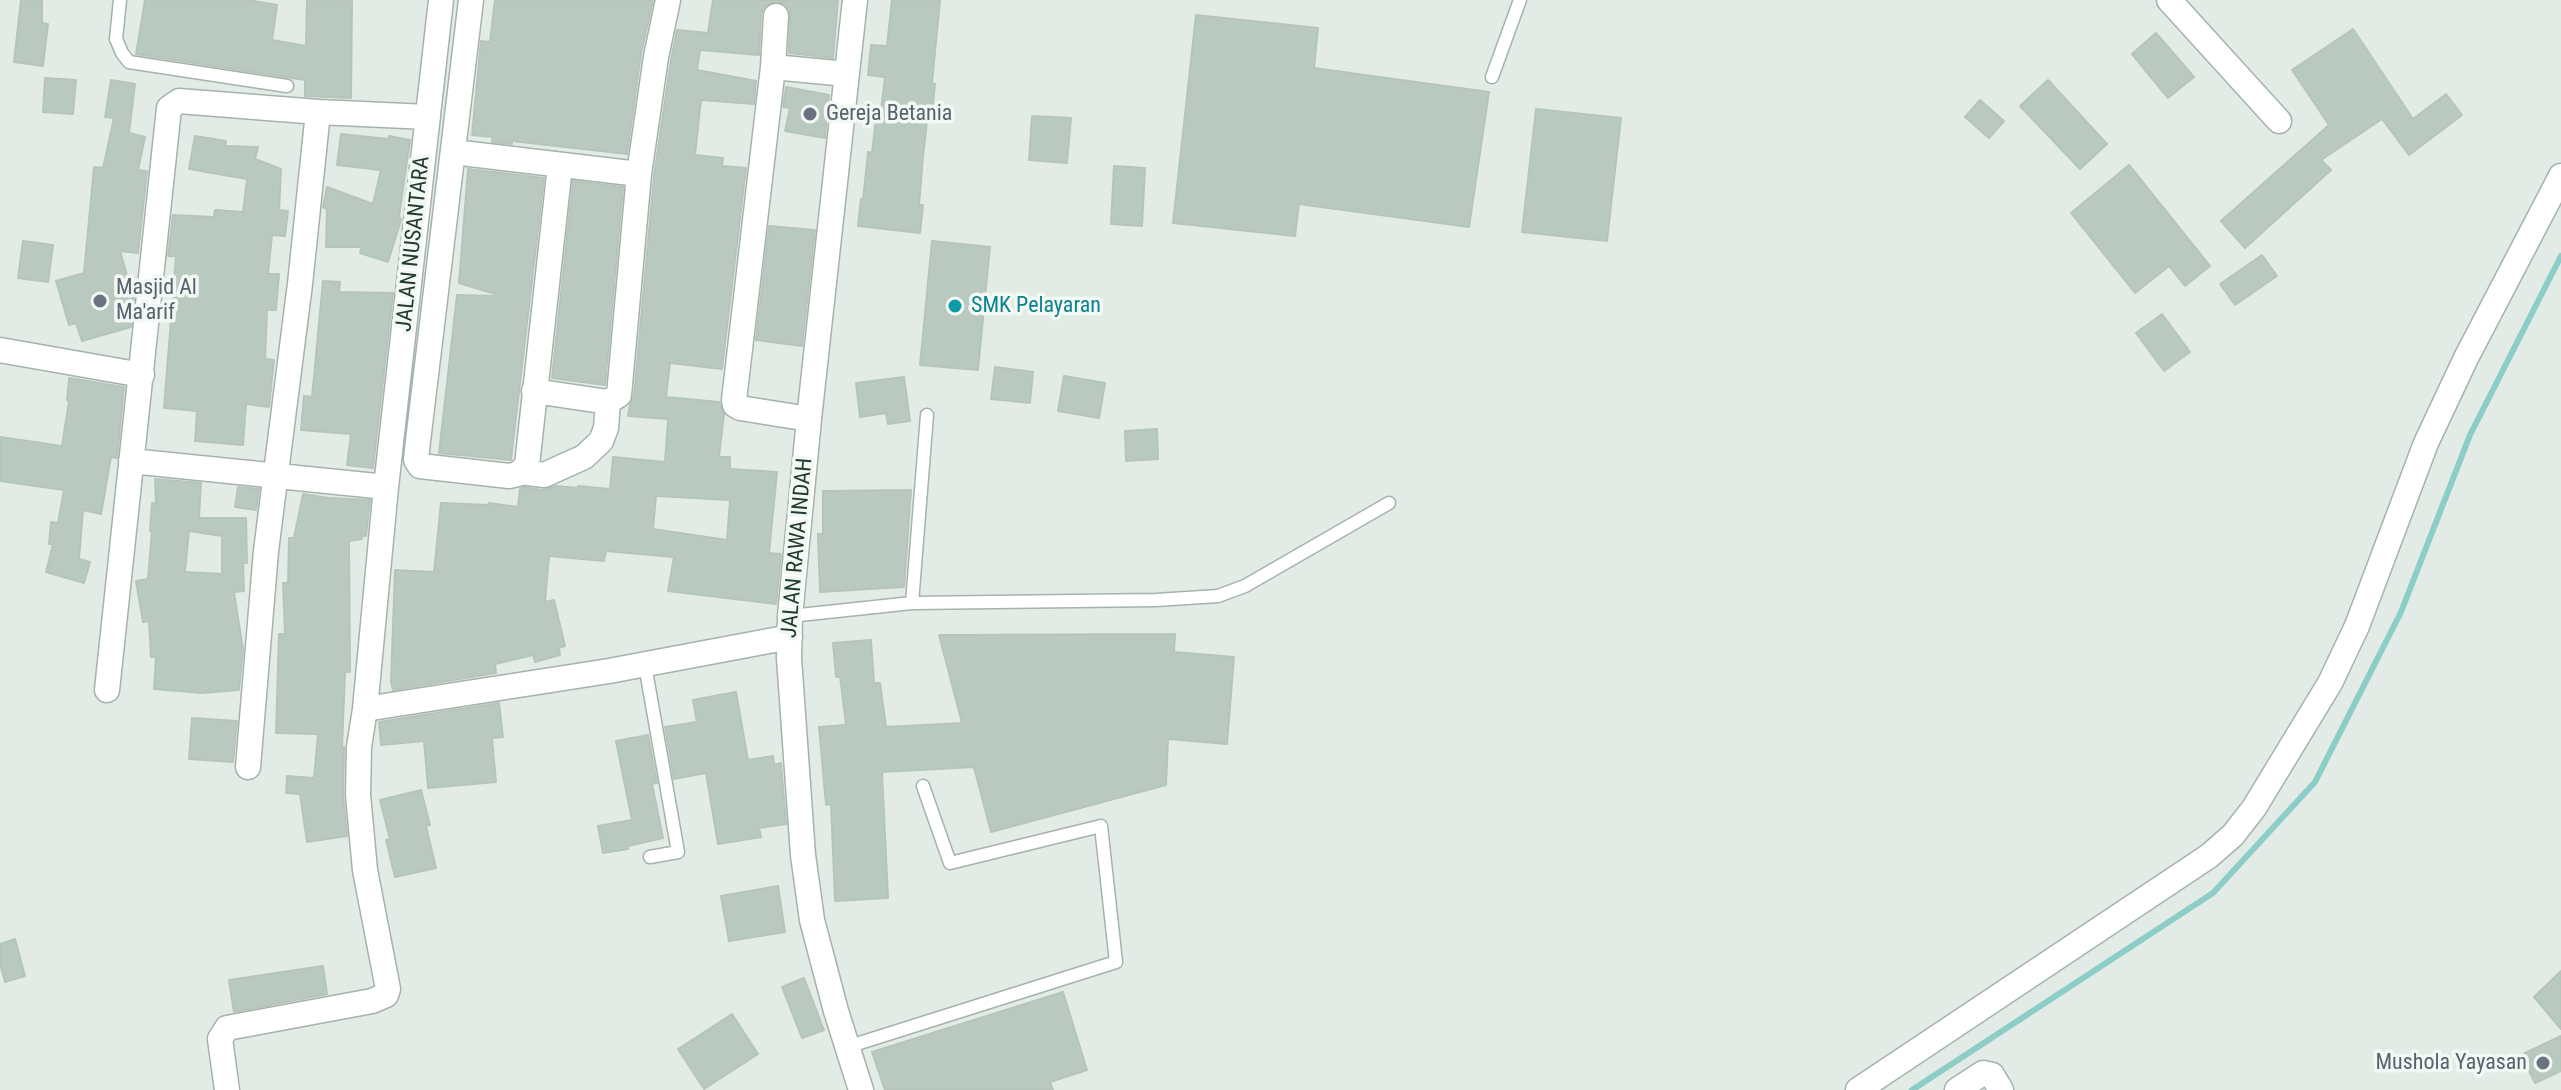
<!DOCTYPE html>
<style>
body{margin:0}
canvas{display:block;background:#e2ebe5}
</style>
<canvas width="2561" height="1090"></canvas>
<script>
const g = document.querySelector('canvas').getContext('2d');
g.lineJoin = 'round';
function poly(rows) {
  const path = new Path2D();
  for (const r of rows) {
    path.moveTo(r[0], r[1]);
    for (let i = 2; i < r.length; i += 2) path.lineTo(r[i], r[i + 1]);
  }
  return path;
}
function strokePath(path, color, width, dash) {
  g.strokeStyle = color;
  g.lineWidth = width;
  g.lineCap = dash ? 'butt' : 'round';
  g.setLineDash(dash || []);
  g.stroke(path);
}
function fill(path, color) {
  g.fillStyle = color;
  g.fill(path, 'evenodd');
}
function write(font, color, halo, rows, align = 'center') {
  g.font = font + ' "Roboto Condensed",sans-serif';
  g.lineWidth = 7;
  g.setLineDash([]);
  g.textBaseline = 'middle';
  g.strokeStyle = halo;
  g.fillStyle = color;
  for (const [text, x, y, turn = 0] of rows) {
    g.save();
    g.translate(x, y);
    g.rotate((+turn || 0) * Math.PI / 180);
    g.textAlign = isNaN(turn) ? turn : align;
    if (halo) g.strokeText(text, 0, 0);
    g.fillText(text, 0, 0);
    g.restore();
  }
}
strokePath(poly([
 [1912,1090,2213,893,2315,782,2401,612,2470,435,2561,256]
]), '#8dcdc8', 6);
const building = poly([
 [21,0,42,0,42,23,48,24,43,66,14,62,21,0],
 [145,0,248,0,277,5,272,40,306,46,307,0,352,0,351,98,305,96,305,80,136,54,145,0],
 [495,0,653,0,641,54,627,154,512,141,512,144,492,142,493,137,472,135,481,41,490,42,495,0],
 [713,0,838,0,833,58,789,53,790,10,785,4,776,1,764,7,761,14,759,55,700,50,697,70,756,81,754,104,701,100,695,155,723,158,722,166,746,168,722,369,670,363,666,397,719,402,724,414,719,457,730,457,730,469,777,472,769,553,781,554,776,604,668,591,674,557,606,551,604,561,549,556,545,602,554,600,565,646,559,648,560,655,535,662,533,655,495,664,496,673,393,690,391,682,395,570,434,572,441,503,489,505,489,503,518,507,520,489,524,487,542,490,556,486,578,488,578,486,610,489,613,457,665,462,668,419,628,416,630,405,634,396,654,176,671,60,677,30,708,33,713,0],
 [656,496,730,500,727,540,653,529,656,496],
 [892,0,940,0,932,83,935,84,932,114,928,113,923,157,919,205,923,205,920,233,858,226,861,199,863,200,868,152,872,153,877,110,881,110,885,77,868,75,871,45,887,46,892,0],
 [1196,15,1318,28,1314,68,1489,92,1469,227,1299,204,1295,236,1173,223,1196,15],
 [2353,29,2413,119,2446,94,2462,115,2409,155,2382,119,2321,160,2331,170,2245,248,2221,221,2329,125,2292,70,2353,29],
 [2156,33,2194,77,2168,98,2132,54,2156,33],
 [45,78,76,80,73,114,43,112,45,78],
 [111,80,135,84,129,133,145,137,138,170,147,171,138,253,120,251,134,300,131,327,82,341,76,323,69,325,56,281,84,273,94,167,103,168,114,118,105,117,111,80],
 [2048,80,2107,144,2080,169,2020,106,2048,80],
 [786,87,829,95,825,138,785,131,790,108,783,107,786,87],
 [1980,100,2004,121,1989,138,1965,117,1980,100],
 [1536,109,1621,118,1607,241,1522,232,1536,109],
 [1032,116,1071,118,1067,163,1029,160,1032,116],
 [341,134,388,139,389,136,410,140,399,216,401,220,388,262,360,253,362,247,326,247,327,209,323,207,327,187,373,204,381,170,337,165,341,134],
 [195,136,226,141,225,146,258,147,255,159,281,169,279,210,288,211,285,236,272,235,268,274,279,274,276,310,267,310,265,359,274,360,269,407,246,404,243,445,195,441,197,411,164,408,176,256,168,256,173,215,214,217,215,210,243,212,247,179,189,169,195,136],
 [2129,165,2210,266,2185,286,2169,266,2135,293,2071,213,2129,165],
 [1114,166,1145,168,1142,226,1111,224,1114,166],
 [468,169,544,178,511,460,439,453,457,295,494,296,495,294,459,283,468,169],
 [573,181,623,187,605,385,552,378,573,181],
 [769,226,815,230,802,346,756,340,769,226],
 [23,241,53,245,48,282,18,278,23,241],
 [932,241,990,247,978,370,920,365,932,241],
 [2262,255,2277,276,2235,305,2220,284,2262,255],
 [323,281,340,282,339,292,393,293,373,468,347,465,351,434,301,430,304,396,312,397,323,281],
 [2162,314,2190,352,2164,371,2136,333,2162,314],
 [995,367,1033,372,1030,403,991,399,995,367],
 [1064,376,1105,383,1099,418,1058,411,1064,376],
 [904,377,910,421,888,424,886,413,860,417,856,383,904,377],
 [69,378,124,387,117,458,111,457,101,514,83,510,79,559,90,562,84,583,46,572,53,544,49,544,51,522,58,523,64,490,0,481,0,437,62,446,69,401,67,400,69,378],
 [1157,429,1158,459,1126,461,1125,431,1157,429],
 [155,479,201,483,199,518,246,518,247,563,243,563,244,591,234,592,243,650,239,690,202,693,154,689,156,657,151,657,149,621,143,622,136,581,148,579,152,531,150,531,152,503,156,504,155,479],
 [189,531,222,536,222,574,185,572,189,531],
 [238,487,259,489,256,510,235,507,238,487],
 [911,490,904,587,820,592,818,534,823,534,823,491,911,490],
 [303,494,329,498,370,500,366,536,362,535,362,539,349,541,350,672,345,672,342,747,344,747,343,795,347,836,307,842,300,794,286,793,287,776,314,778,318,734,276,733,279,634,285,634,283,583,288,583,289,538,294,538,303,494],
 [1175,634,1174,652,1234,657,1227,744,1168,739,1166,785,991,832,974,767,882,772,888,898,835,901,831,804,826,805,819,727,846,725,840,676,836,677,833,643,871,640,874,683,880,683,886,727,962,723,939,635,1175,634],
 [736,692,748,760,773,756,774,765,781,763,786,824,759,828,761,837,718,844,706,773,674,779,665,727,697,722,693,700,736,692],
 [499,703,503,737,492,738,496,782,428,788,424,741,381,745,379,722,499,703],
 [192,718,237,721,233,762,189,759,192,718],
 [648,735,657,783,652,784,663,838,628,846,628,849,603,853,598,826,632,820,616,741,648,735],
 [421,790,430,825,426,826,436,868,395,877,386,840,390,839,380,800,421,790],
 [778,886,785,932,729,941,721,896,778,886],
 [15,939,25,976,5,982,0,964,0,944,15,939],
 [323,966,327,994,234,1012,229,980,323,966],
 [2561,971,2561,1029,2534,997,2561,971],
 [804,978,824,1030,802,1038,782,987,804,978],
 [1063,992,1087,1070,1050,1082,1053,1090,885,1090,872,1052,1063,992],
 [732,1014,758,1054,704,1089,678,1049,732,1014],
 [2561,1036,2561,1071,2535,1083,2521,1055,2561,1036]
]);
fill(building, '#bac9c0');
strokePath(building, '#b5c5ba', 2);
const lane = poly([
 [120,0,116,39,122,53,129,62,287,86],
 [1492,77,1520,0],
 [912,603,927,415],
 [790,616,912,603,1156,600,1218,596,1245,586,1389,503],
 [645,665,678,852,650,857],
 [847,1047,1116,962,1101,826,950,863,923,786]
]);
const street = poly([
 [471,0,418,441,416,460,420,466,509,476,518,474,527,465,560,166],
 [855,0,809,419,790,616,789,658,803,855,812,920,836,1011,861,1090],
 [2169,0,2279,121],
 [776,16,773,67,734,400,735,405,740,408,809,419],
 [773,67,847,74],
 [453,152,639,174],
 [0,350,142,375],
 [534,391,608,402,619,395,639,174,656,57,668,0],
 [131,461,386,487,441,0],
 [521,472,544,475,584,457,601,441,606,428,608,402],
 [107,690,169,108,179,101,318,112,428,117],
 [365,709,609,671,790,637],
 [248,767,266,551,300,284,318,112],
 [227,1090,220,1039,227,1028,372,1001,386,995,388,989,365,870,358,795,359,747,365,709,386,487],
 [1858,1090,2209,856,2233,835,2254,808,2330,683,2357,626,2426,443,2466,358,2561,176],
 [1957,1090,1983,1073,1992,1075,2001,1090]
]);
strokePath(lane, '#a5b3ab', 15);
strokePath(street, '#a5b3ab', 27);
strokePath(lane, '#fff', 12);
strokePath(street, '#fff', 24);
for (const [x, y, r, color] of [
 [810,114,8,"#6b7280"],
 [100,301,8,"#6b7280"],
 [955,306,8,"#0f9aa8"],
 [2543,1063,8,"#6b7280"]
]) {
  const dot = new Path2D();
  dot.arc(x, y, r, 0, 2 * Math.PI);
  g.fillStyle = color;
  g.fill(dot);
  strokePath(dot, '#f2f8f4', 3);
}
write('22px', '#5b616d', '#f2f8f4', [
 ["Gereja Betania",826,114],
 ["Masjid Al",116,288],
 ["Ma'arif",116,313],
 ["Mushola Yayasan",2527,1063,"right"]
], 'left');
write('22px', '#233b2f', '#f2f8f4', [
 ["JALAN NUSANTARA",414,244,-84],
 ["JALAN RAWA INDAH",798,548,-85]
]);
write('22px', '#0d838f', '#f2f8f4', [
 ["SMK Pelayaran",971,306]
], 'left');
</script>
